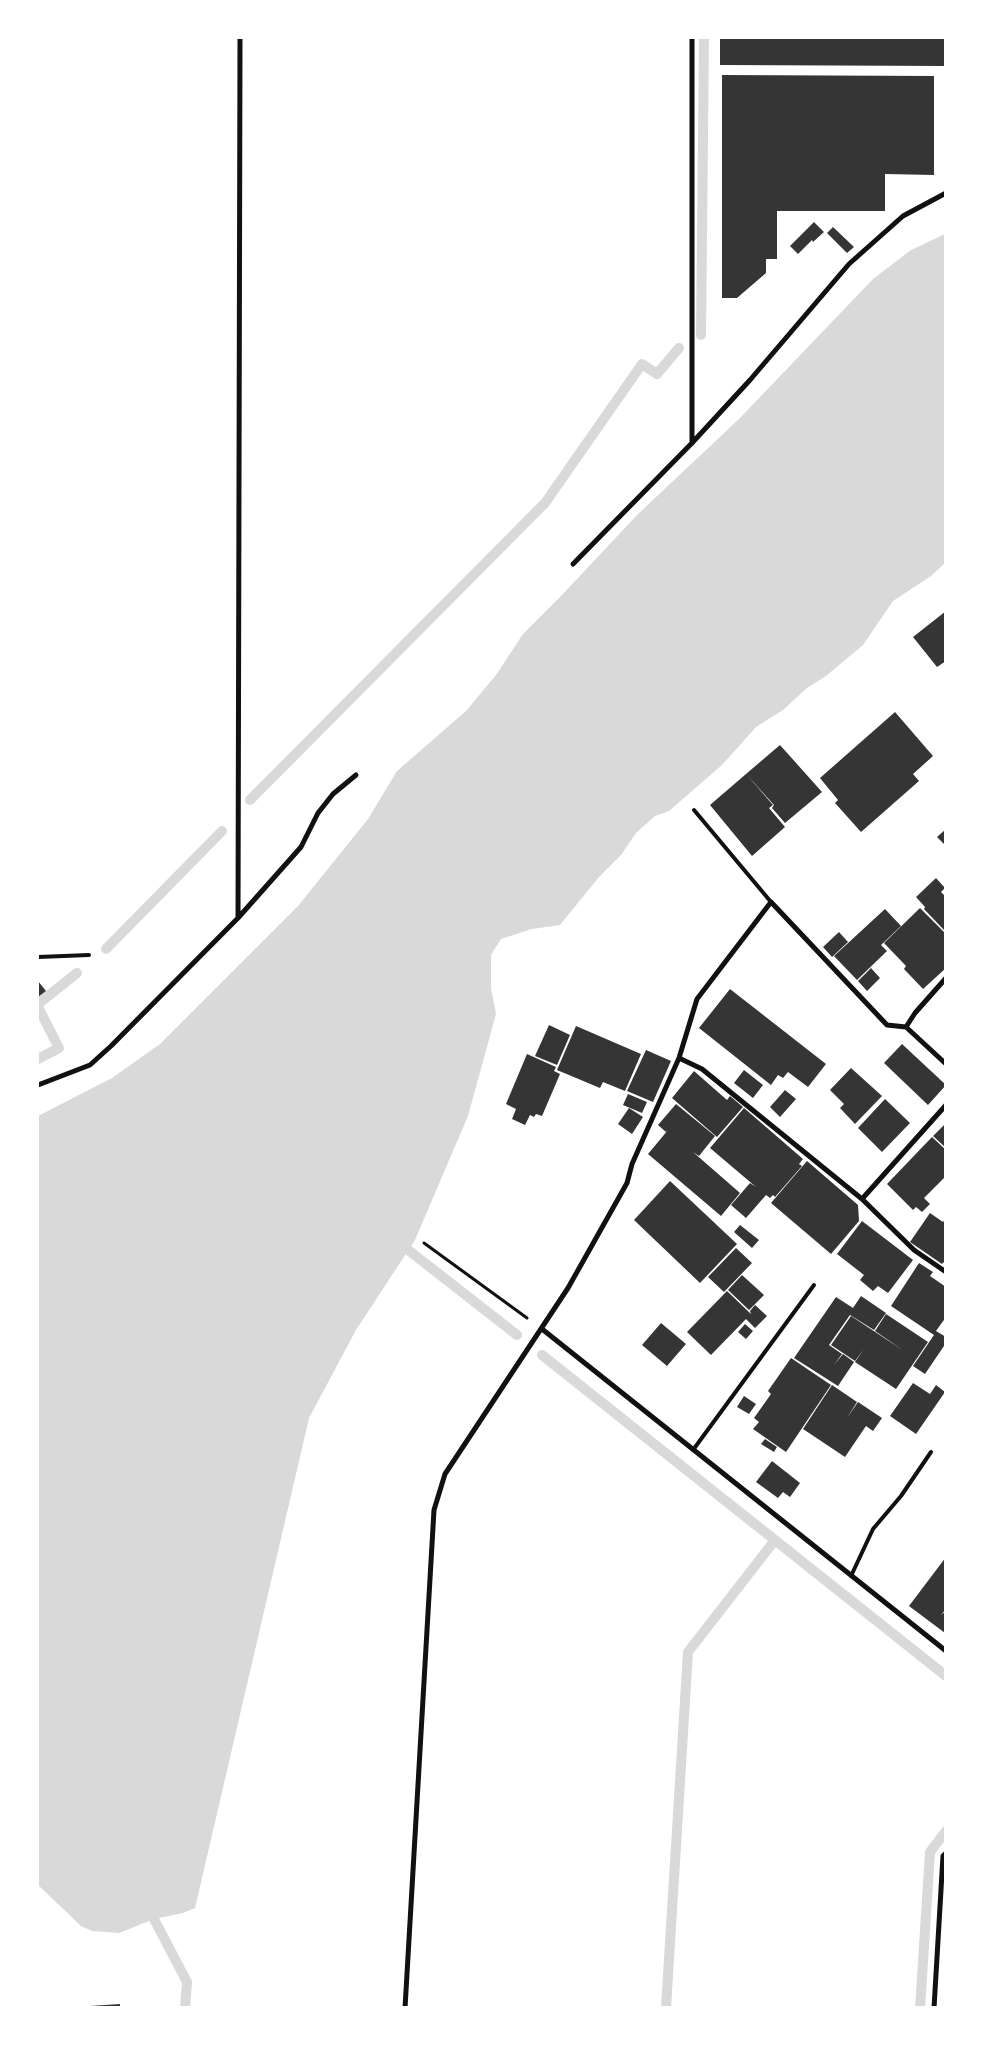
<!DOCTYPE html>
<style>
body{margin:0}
#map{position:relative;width:983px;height:2045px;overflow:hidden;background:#fff;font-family:Arial,sans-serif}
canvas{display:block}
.frame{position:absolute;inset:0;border:39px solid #fff;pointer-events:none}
</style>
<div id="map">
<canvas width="983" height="2045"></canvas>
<div class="frame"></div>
</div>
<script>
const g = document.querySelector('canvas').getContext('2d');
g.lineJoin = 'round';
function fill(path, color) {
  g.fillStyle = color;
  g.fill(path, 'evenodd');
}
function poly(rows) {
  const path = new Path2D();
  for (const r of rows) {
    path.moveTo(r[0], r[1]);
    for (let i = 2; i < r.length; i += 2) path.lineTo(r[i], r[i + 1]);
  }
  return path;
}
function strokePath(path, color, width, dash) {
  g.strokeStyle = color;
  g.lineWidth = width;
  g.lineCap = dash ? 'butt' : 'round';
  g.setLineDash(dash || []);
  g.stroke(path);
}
fill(poly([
 [945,234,945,563,931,576,893,601,863,645,826,676,807,688,783,710,756,727,722,765,669,811,655,816,636,833,621,855,599,877,560,925,532,929,501,939,491,955,491,988,496,1014,468,1116,415,1240,356,1330,309,1418,195,1908,183,1913,154,1919,119,1933,92,1931,81,1926,38,1885,38,1116,112,1078,160,1044,298,906,368,819,397,771,466,711,496,675,523,634,561,596,638,514,739,419,873,279,911,250]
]), '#d9d9d9');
strokePath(poly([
 [701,335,704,38],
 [250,800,545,503,642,364,657,374,679,348],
 [106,949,222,831],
 [38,1004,77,973],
 [38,1007,59,1048,38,1059],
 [398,1242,517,1335],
 [542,1355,946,1676],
 [157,1906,154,1919,187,1982,185,2008],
 [666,2008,688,1652,775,1540],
 [920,2008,930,1852,946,1831]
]), '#d9d9d9', 10);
fill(poly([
 [720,38,946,38,946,66,720,65],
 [722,75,934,76,934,175,885,174,885,211,777,211,777,259,766,259,766,273,737,298,722,298],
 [814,222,824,232,813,242,812,240,798,254,790,246],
 [833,227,854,247,847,253,827,233],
 [946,611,946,661,937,667,913,637],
 [895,712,933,756,913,774,919,781,861,832,835,803,838,800,820,778],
 [780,745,822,792,785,823,772,808,774,805,746,774],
 [746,774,773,805,769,808,785,827,752,856,710,805],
 [946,829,946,846,937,837],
 [936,878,945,888,941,892,946,897,946,928,944,930,924,909,925,907,916,897],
 [920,908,946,934,946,968,923,989,904,969,906,966,884,943],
 [885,909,901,926,881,945,887,951,857,980,834,956],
 [839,932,848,942,832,957,823,947],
 [871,968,880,978,867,991,858,981],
 [38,981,46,991,38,997],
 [730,989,826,1064,808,1087,788,1072,783,1078,778,1075,771,1085,699,1028],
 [549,1025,570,1035,557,1065,535,1056],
 [576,1026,641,1054,625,1091,603,1082,600,1088,557,1070],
 [902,1044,946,1085,928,1105,884,1063],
 [646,1050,671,1061,653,1102,627,1091],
 [527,1054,556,1067,554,1071,560,1074,542,1116,536,1114,534,1117,530,1115,525,1125,512,1119,516,1109,506,1104],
 [851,1068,882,1096,855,1124,840,1108,844,1104,830,1090],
 [744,1070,763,1085,753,1098,734,1083],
 [694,1071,727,1100,730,1096,743,1107,717,1137,672,1098],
 [785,1090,796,1099,780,1117,770,1107],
 [628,1094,647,1102,642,1113,623,1105],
 [885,1099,910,1123,882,1152,858,1128],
 [676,1104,715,1136,699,1156,693,1152,740,1193,721,1216,648,1154,668,1130,666,1132,658,1125],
 [629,1108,643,1117,632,1134,618,1124],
 [744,1108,803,1159,799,1164,802,1166,775,1197,773,1195,770,1198,766,1195,746,1218,731,1205,750,1183,756,1187,710,1148],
 [946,1123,946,1148,933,1136],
 [932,1137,946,1150,946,1176,924,1198,930,1204,922,1212,916,1207,913,1210,887,1184],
 [807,1161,858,1205,859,1221,831,1254,771,1203],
 [670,1181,737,1244,700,1283,634,1220],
 [930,1213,943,1222,946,1218,946,1260,942,1264,910,1242],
 [862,1221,913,1260,888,1293,878,1286,873,1291,860,1280,864,1275,837,1254],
 [740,1225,759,1240,752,1248,734,1232],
 [736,1248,752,1263,724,1292,708,1277],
 [919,1263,933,1272,930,1276,946,1287,946,1317,936,1331,946,1337,946,1343,925,1374,913,1366,934,1335,891,1306],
 [742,1275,764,1295,749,1310,728,1290],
 [727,1291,751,1314,750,1311,755,1305,767,1316,755,1328,746,1319,711,1355,687,1332],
 [861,1296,886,1313,874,1330,850,1315,829,1345,842,1354,834,1365,843,1354,854,1362,838,1386,794,1358,836,1297,853,1308],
 [886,1314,928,1342,896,1389,855,1362,864,1349,855,1361,831,1345,851,1316,904,1351,875,1331],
 [661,1323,686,1344,667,1366,642,1345],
 [745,1324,753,1331,746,1339,738,1332],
 [791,1358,831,1385,786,1452,753,1429,759,1422,754,1418,771,1394,768,1391],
 [913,1383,930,1394,936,1385,945,1392,916,1434,890,1416],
 [832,1385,857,1402,847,1418,858,1402,882,1418,873,1431,866,1426,845,1457,803,1429],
 [744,1396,756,1404,749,1414,737,1407],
 [765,1439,777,1447,774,1452,761,1444],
 [772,1461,800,1483,790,1497,783,1492,778,1498,756,1482],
 [946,1557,946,1609,941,1615,946,1611,945,1633,909,1606],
 [120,2004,120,2008,90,2008,90,2006]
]), '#353535');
strokePath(poly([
 [424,1243,527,1318]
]), '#111', 3);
strokePath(poly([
 [694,810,771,902],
 [38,957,89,955],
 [693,1450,814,1285],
 [851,1576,873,1529,901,1496,931,1452]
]), '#111', 4);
strokePath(poly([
 [692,443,692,38],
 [573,564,692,443,750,380,849,264,903,216,946,193],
 [238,918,240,38],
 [906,1027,915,1013,946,978],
 [679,1058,702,1069,862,1199,946,1105],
 [38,1085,90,1065,111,1046,238,918,301,847,318,813,333,794,356,775],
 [862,1199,914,1250,946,1272],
 [542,1329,946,1651],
 [405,2008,434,1510,445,1474,568,1288,627,1183,632,1164,679,1058,697,999,771,902,887,1025,906,1027,946,1064],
 [934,2008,943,1856,946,1853]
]), '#111', 5);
</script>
